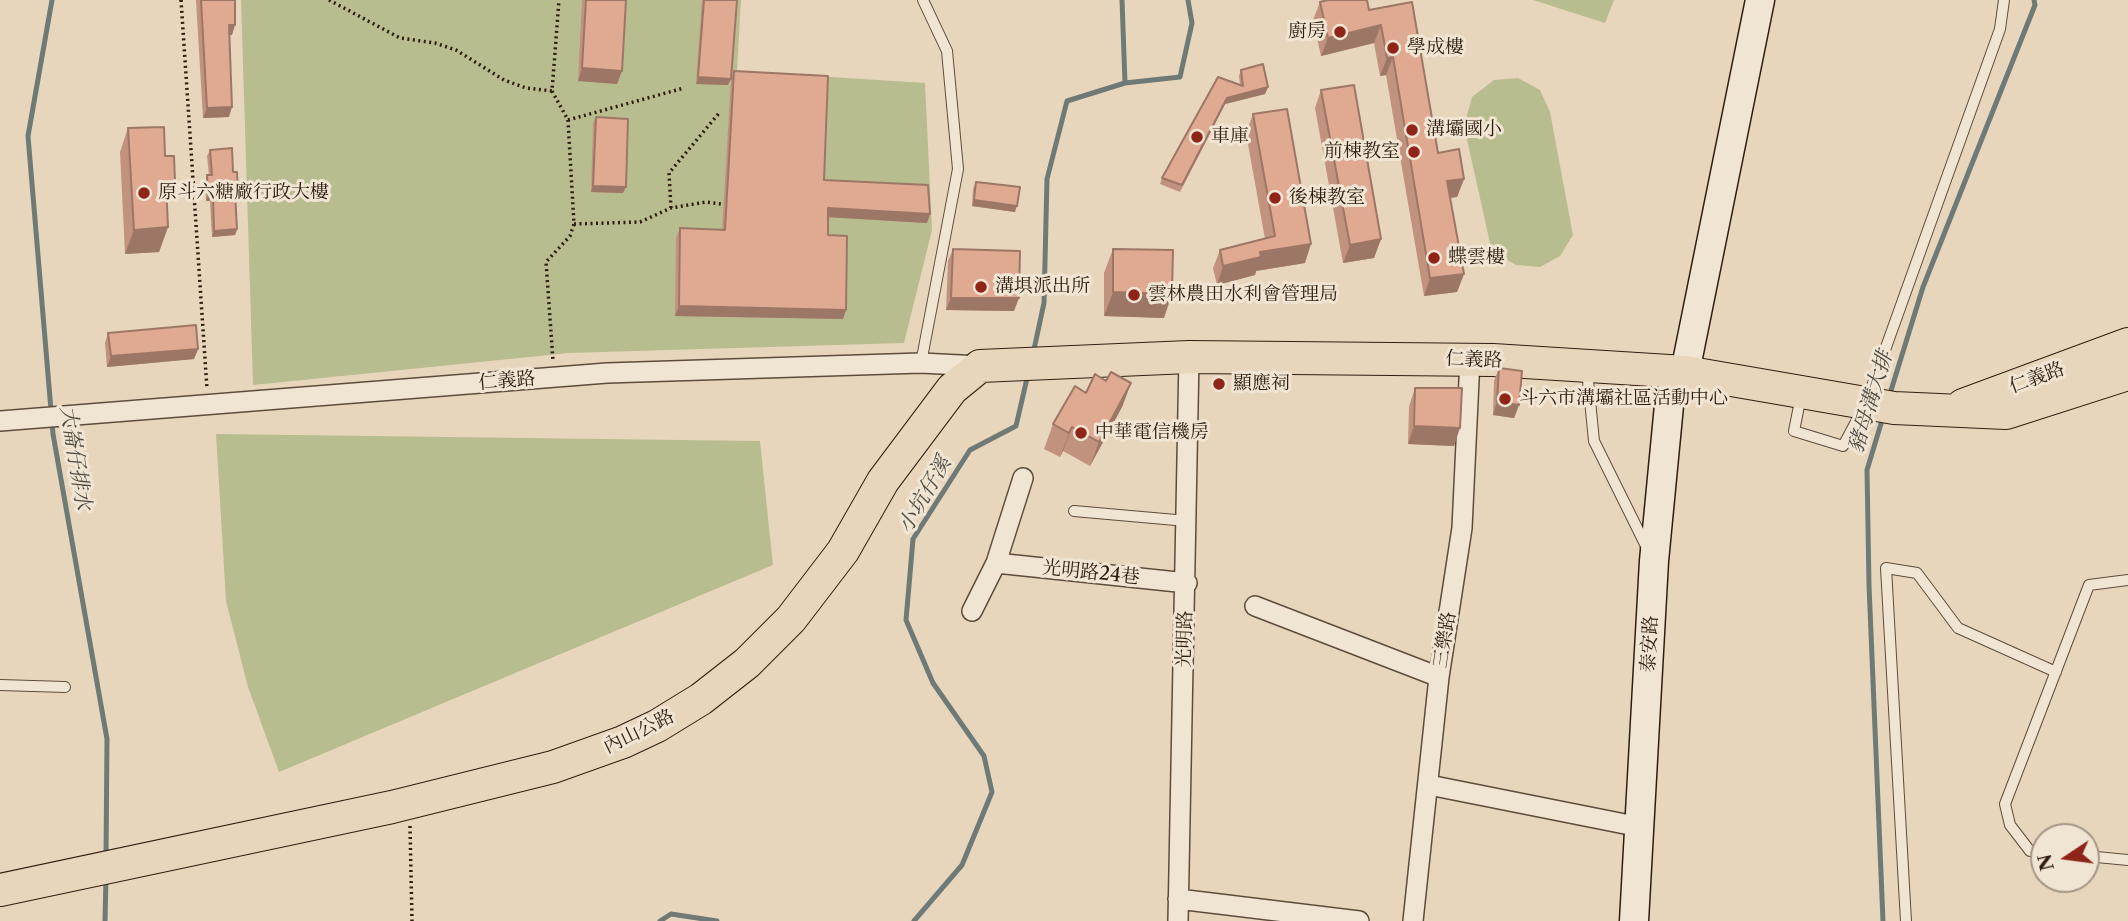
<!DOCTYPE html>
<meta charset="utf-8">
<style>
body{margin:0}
#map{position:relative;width:2128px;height:921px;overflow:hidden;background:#e8d6bc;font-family:"Libre Caslon Text",serif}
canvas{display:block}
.north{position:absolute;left:2030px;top:823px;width:70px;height:70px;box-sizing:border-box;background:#f0e4d3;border:2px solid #a39585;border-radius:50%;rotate:257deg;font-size:19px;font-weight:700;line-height:28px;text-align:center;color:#2f1e10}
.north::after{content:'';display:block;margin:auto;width:24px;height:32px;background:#8f2418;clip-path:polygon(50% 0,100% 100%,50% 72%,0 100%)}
</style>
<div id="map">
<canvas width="2128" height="921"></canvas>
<div class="north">N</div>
</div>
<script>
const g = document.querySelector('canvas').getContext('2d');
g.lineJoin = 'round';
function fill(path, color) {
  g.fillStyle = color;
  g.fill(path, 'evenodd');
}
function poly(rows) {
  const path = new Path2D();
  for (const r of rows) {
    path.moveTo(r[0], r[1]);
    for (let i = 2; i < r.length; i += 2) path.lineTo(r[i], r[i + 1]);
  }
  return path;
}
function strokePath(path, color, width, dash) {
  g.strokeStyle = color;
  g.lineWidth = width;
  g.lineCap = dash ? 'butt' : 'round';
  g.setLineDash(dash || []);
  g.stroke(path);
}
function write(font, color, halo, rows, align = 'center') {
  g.font = font + ' "Libre Caslon Text","Noto Serif TC",serif';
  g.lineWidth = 6;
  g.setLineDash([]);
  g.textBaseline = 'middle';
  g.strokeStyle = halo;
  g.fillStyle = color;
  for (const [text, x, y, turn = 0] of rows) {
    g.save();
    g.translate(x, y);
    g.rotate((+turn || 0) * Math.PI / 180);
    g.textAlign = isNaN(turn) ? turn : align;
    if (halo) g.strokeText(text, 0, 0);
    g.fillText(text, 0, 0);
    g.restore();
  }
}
fill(poly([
 [241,0,741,0,737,71,925,83,932,230,904,343,569,353,253,385],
 [1533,0,1614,0,1605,23],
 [1518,78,1540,90,1550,112,1573,235,1560,256,1540,267,1516,265,1492,252,1464,126,1472,97,1494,80],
 [216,434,760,441,773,565,279,772,248,687,226,601]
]), '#b8bd8f');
strokePath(poly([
 [52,0,28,136,53,434,107,739,106,857],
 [1122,0,1125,83],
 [1033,354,1044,303,1047,179,1067,101,1125,83,1180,77,1192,23,1188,0],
 [1889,397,1923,287,2035,5,2034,0],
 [1883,417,1867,470,1869,585,1883,921],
 [105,921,106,877],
 [660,921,671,914,717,921],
 [914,921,962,865,992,792,984,756,933,683,906,620,913,539,970,450,1016,426,1028,374]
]), '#6f7a76', 5);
const lane = poly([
 [921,363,958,169,947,51,923,0],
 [1587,370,1594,441,1647,548],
 [1801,396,1794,431,1843,446,1866,403,2000,29,2004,0],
 [1074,511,1187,521],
 [0,685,65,687],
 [2044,852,2030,851,2010,825,2005,804,2089,585,2128,580],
 [2086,856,2128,860],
 [1906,921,1886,568,1917,573,1958,628,2056,672]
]);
const street = poly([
 [0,421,607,373,921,363,980,366],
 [996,563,1023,478],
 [1255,606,1439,677],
 [972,611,996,563,1187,583],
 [1429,785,1640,827],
 [1178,899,1359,921],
 [1178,921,1189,357],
 [1413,921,1439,677,1462,528,1470,359]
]);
const secondary = poly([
 [1634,921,1654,561,1670,395,1685,372,1760,0]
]);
const primary = poly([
 [1963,405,2128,344],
 [0,890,392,807,553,767,623,742,657,726,701,699,747,663,791,619,843,551,883,481,952,389,980,366,1189,357,1493,360,1685,372,1894,408,2006,413,2128,374]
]);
strokePath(lane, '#5d4c3b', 12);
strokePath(street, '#5d4c3b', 22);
strokePath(secondary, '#2f1e10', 31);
strokePath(primary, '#2f1e10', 34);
strokePath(poly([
 [181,0,207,389],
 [329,0,400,38,435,43,456,50,504,80,526,88,552,91,559,0],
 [552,91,568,120,574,224,570,236,546,262,553,361],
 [568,120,684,88],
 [671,208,669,173,720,112],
 [574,224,640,222,671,208,706,202,721,204],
 [410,826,412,921]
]), '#2f1e10', 3.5, [2, 3.5]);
strokePath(lane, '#f0e4d3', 10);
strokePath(street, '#f0e4d3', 19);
strokePath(secondary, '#f0e4d3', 28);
strokePath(primary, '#e8d6bc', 32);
fill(poly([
 [196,0,235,0,232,35,230,35,229,117,203,118],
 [582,0,626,0,617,84,578,81],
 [702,0,737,0,728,85,696,84],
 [1320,2,1369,10,1412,2,1438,153,1464,179,1457,197,1450,198,1464,274,1457,292,1424,296,1386,75,1380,76,1374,43,1321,56,1313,20],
 [1241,70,1268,87,1265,94,1225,104,1180,192,1160,184,1162,178,1240,84,1239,76],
 [734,71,824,180,930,214,927,223,828,217,828,235,846,310,843,319,675,316,676,238,680,228,722,230,731,80],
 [1321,90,1381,239,1374,258,1343,263,1315,108],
 [1253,114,1305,263,1256,271,1255,275,1217,285,1213,268,1220,250,1265,239,1246,133],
 [596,117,623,193,591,192,593,123],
 [128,128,165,156,175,182,167,205,168,227,159,252,125,254,120,152],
 [210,150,233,172,238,193,236,199,237,229,235,235,212,237,210,201,206,201,205,182,207,175,209,175,207,156],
 [976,182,1015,212,972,206,973,189],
 [953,249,1014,311,946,310,948,261],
 [1113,249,1164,318,1104,316,1104,273],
 [108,333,198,349,194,359,107,367,105,343],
 [1499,368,1519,405,1514,418,1493,415,1494,381],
 [1106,381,1131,383,1122,407,1090,466,1063,451,1060,457,1044,449,1053,424,1086,393],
 [1415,388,1454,446,1408,444,1409,406]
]), '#c1927e');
fill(poly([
 [229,25,235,25,232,35,226,35],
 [1381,25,1374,43,1321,56,1328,38],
 [1393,57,1386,75,1380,76,1387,58],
 [582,68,622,71,617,84,578,81],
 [698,77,731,79,728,85,696,84],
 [1268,87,1265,94,1225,104,1180,192,1227,98],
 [232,107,229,117,203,118,207,108],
 [1464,179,1457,197,1441,199,1447,181],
 [166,182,175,182,166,206],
 [593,186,626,187,623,193,591,192],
 [208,195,213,195,210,201,206,201],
 [974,200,1017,206,1015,212,972,206],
 [828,208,930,214,927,223,825,217],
 [168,227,159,252,125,254,134,230],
 [237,229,235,235,212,237,214,231],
 [1381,239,1374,258,1343,263,1350,245],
 [1311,244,1305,263,1256,271,1255,275,1217,285,1223,266,1260,252],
 [1464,274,1457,292,1424,296,1430,278],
 [1113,292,1172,294,1164,318,1104,316],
 [951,298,1019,298,1014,311,946,310],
 [679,306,846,310,843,319,675,316],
 [198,349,194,359,107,367,111,356],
 [1131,383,1122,407,1090,466,1099,442],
 [1497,402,1519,405,1514,418,1493,415],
 [1414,426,1460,428,1454,446,1408,444],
 [1072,427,1063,451,1060,457,1069,433]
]), '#9d7766');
const building = poly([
 [201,0,235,0,235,25,229,25,232,107,207,108,201,0],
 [586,0,626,0,622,71,582,68,586,0],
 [704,0,737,0,731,79,698,77,704,0],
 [1328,0,1367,0,1369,10,1412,2,1438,153,1459,149,1464,179,1447,181,1464,274,1430,278,1393,57,1387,58,1381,25,1328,38,1320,2,1328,0],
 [1263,64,1268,87,1227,98,1182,185,1162,178,1218,77,1243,86,1241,70,1263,64],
 [734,71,828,76,824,180,928,185,930,214,828,208,828,235,847,236,846,310,679,306,680,228,725,230,734,71],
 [1354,85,1381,239,1350,245,1321,90,1354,85],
 [1287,109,1311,244,1260,252,1261,257,1223,266,1220,250,1275,236,1253,114,1287,109],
 [596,117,628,119,626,187,593,186,596,117],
 [164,127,165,156,174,156,175,182,166,182,168,227,134,230,128,128,164,127],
 [232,148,233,172,237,172,238,193,235,193,237,229,214,231,213,195,208,195,207,175,212,175,210,150,232,148],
 [976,182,1020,187,1017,206,974,200,976,182],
 [953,249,1020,251,1019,298,951,298,953,249],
 [1113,249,1173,250,1172,294,1113,292,1113,249],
 [196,325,198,349,111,356,108,333,196,325],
 [1499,368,1522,371,1519,405,1497,402,1499,368],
 [1111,372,1131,383,1099,442,1072,427,1069,433,1053,424,1075,386,1086,393,1095,374,1106,381,1111,372],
 [1415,388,1462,388,1460,428,1414,426,1415,388]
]);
fill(building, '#e0aa92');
strokePath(building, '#9d7766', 2);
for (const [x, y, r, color] of [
 [1340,32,7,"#8f2418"],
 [1393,48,7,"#8f2418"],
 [1412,130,7,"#8f2418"],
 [1197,137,7,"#8f2418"],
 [1414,152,7,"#8f2418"],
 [144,193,7,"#8f2418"],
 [1275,198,7,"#8f2418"],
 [1434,258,7,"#8f2418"],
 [981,287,7,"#8f2418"],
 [1134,295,7,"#8f2418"],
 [1219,384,7,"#8f2418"],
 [1505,399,7,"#8f2418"],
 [1081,433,7,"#8f2418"]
]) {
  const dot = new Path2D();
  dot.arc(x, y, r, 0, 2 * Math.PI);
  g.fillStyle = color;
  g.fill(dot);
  strokePath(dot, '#f0e4d3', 2.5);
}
write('19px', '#2f1e10', '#f0e4d3', [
 ["廚房",1326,32,"right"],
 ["學成樓",1407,48],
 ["溝壩國小",1426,130],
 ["車庫",1211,137],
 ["前棟教室",1400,152,"right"],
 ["原斗六糖廠行政大樓",158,193],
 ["後棟教室",1289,198],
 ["蝶雲樓",1448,258],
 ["溝埧派出所",995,287],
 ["雲林農田水利會管理局",1148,295],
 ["顯應祠",1233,384],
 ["斗六市溝壩社區活動中心",1519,399],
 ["中華電信機房",1095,433]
], 'left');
write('19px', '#2f1e10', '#f0e4d3', [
 ["仁義路",1474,360,2],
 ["仁義路",2037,378,-20],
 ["仁義路",507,381,-5],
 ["光明路24巷",1091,573,6],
 ["光明路",1185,639,-88],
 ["三樂路",1445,640,-81],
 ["泰安路",1650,644,-87],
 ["內山公路",639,732,-26]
]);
write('italic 21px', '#4f4c43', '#f0e4d3', [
 ["豬母溝大排",1871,402,-73],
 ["大崙仔排水",75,458,81],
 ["小坑仔溪",925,495,-60]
]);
</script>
